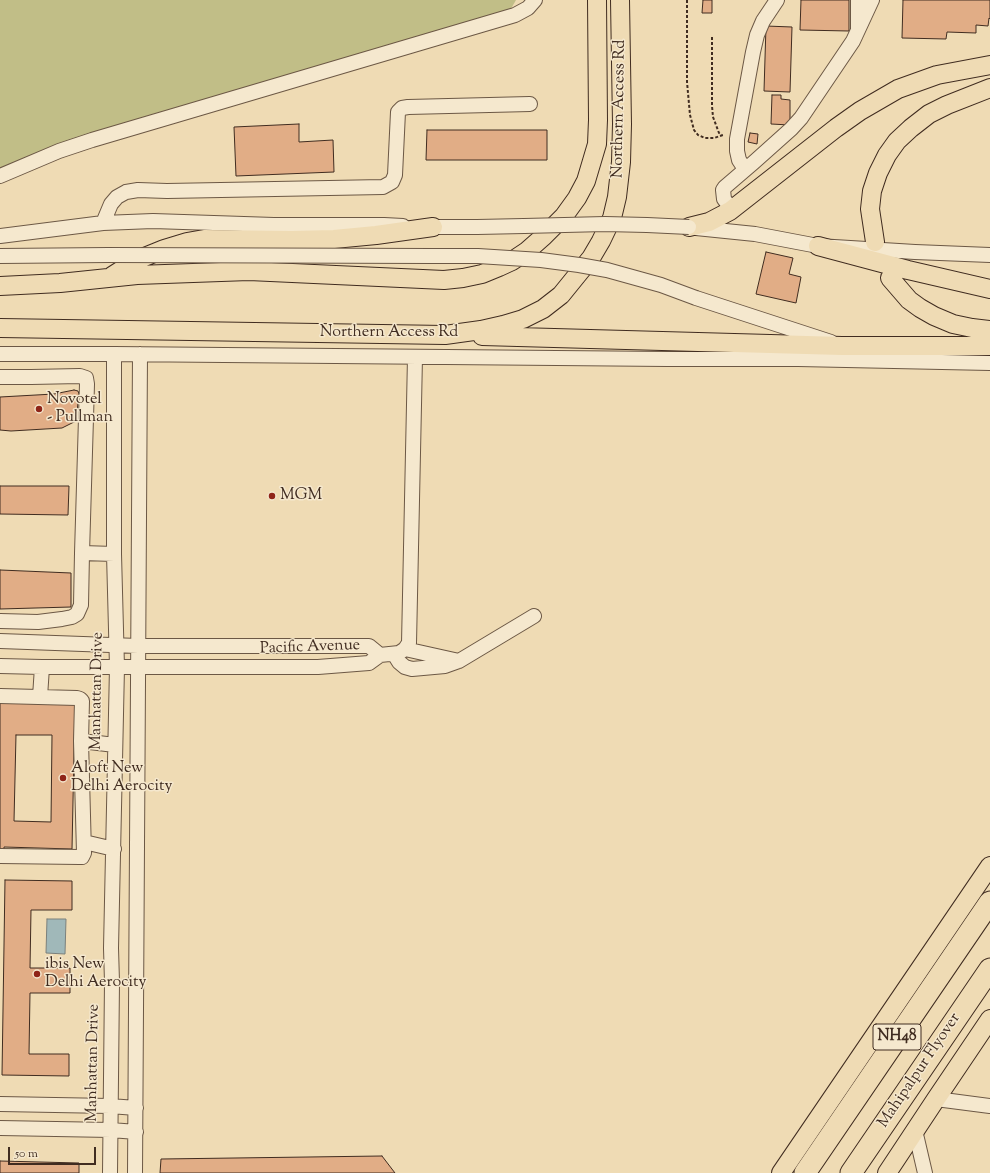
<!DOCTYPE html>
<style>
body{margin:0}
#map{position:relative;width:990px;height:1173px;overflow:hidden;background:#efdbb4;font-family:"Sorts Mill Goudy",serif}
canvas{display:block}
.scale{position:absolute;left:8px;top:1147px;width:88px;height:18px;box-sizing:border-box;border:2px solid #402c20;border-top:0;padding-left:5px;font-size:12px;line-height:14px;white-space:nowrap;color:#402c20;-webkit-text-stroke:3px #f5e8ce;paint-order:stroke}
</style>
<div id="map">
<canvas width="990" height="1173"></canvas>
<div class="scale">50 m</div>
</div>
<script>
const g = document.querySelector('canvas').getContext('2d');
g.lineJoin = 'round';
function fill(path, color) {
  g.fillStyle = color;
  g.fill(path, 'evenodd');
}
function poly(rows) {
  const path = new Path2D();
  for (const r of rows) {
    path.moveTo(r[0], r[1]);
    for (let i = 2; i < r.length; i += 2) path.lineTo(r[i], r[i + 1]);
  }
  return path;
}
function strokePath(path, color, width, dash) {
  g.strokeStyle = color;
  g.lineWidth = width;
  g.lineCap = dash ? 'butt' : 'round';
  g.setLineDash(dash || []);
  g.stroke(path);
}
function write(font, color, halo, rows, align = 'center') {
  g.font = font + ' "Sorts Mill Goudy",serif';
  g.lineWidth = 3;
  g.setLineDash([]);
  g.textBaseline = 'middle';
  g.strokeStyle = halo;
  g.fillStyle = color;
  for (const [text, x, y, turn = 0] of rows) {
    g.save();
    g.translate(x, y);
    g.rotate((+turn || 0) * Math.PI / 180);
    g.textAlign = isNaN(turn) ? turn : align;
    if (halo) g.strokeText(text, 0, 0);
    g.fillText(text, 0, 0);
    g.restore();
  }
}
fill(poly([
 [0,0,516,0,512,7,506,12,0,169]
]), '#c1be87');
const water = poly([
 [47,919,66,919,65,954,46,953,47,919]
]);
fill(water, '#a0b8b9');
strokePath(water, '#7a807c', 1);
const building = poly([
 [703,0,712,0,712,13,702,13,703,0],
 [801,0,849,0,849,31,800,30,801,0],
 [903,0,990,0,990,19,989,18,988,26,976,25,976,33,947,32,946,39,902,38,903,0],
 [766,26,792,27,790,92,764,91,766,26],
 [772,95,781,95,781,99,790,100,790,125,771,124,772,95],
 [299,124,299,142,333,140,334,172,236,176,234,127,299,124],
 [427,130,547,130,547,160,426,160,427,130],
 [750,133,758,134,757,144,748,142,750,133],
 [766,252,793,258,789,274,801,277,796,303,756,294,766,252],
 [74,390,78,391,79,394,76,421,62,428,11,431,0,430,0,397,54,394,74,390],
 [0,486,69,486,68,515,0,514,0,486],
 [0,570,71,573,71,607,0,609,0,570],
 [0,703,75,704,72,849,4,847,4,852,0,852,0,703],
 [16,735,52,735,51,822,14,821,16,735],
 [5,880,72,881,72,910,31,910,30,968,70,968,70,993,30,993,29,1054,69,1054,69,1076,2,1075,5,880],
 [382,1156,395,1173,160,1173,161,1159,382,1156],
 [0,1161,79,1163,79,1173,0,1173,0,1161]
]);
fill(building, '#e1ad86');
strokePath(building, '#402c20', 1);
const minor = poly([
 [858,28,858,0],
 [745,169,739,160,737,151,737,139,753,52,757,35,763,21,777,0],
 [0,176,59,151,92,140,515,15,528,8,535,0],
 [732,210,724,199,723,190,725,187,753,163,791,129,801,118,853,41,872,0],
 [103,223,111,204,117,197,126,192,138,190,167,191,383,187,392,182,395,175,398,112,402,108,408,107,530,104],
 [423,227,477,227,524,226],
 [696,228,755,234,818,246,915,252,990,255],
 [0,236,103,223,153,221,274,225,384,225,403,226],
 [0,256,109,255],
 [696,298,831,342],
 [0,354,114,354,667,359,798,359,990,363],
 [0,377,31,377,80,376,86,378,87,384,82,553,81,605,77,614,72,617,62,619,38,622,0,621],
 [82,553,114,554],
 [0,641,138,646,369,646,380,655],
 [405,649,459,661],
 [394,654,399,662,405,667,412,669,445,666,459,661,534,616],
 [380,655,399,653,405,649,409,643,415,357],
 [0,666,42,667,318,667,369,663,380,655],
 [0,696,77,698,80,699,82,701,81,741,84,853,82,857,80,857,0,856],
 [40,697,42,667],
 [81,741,115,745],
 [84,842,114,849],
 [936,1099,990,1106],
 [0,1104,110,1106,136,1108],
 [0,1128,111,1130,136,1132],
 [915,1130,925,1173],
 [110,1173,112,982,111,948,117,667,114,554,114,354],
 [135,1173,140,354]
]);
const major = poly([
 [689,227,709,222,730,211,836,128,860,111,898,89,937,75,990,65],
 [875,242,870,209,872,191,878,173,887,155,897,141,911,128,929,114,947,105,990,88],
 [818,246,908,270,990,289],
 [112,276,137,260,164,249,187,242,204,239,292,240,334,239,376,235,433,227],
 [890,278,909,300,920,308,934,316,953,324,972,328,990,330],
 [0,286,60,283,137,275,249,271,444,280,463,278,482,274,499,267,512,261,527,251,544,236,564,216,577,198,586,181,597,144,598,120,597,0],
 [0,328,445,335,481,330,503,325,523,319,543,309,561,295,591,258,601,241,612,218,617,197,621,162,622,124,620,0],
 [482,336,842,346,990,346],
 [781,1173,990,866],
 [887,1173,936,1099,990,1019]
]);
const highway = poly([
 [805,1173,990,902],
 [851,1173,990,969]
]);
strokePath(minor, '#6c5845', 16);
strokePath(major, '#402c20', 20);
strokePath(highway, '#402c20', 23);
strokePath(poly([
 [687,0,687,82,690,115,694,130,698,135,705,138,714,138,723,135],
 [712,37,712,106,713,117,719,133,722,135]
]), '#402c20', 2, [3, 2]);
strokePath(minor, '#f5e8ce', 14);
strokePath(major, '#efdbb4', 18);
strokePath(highway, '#efdbb4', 21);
const minorBridge = poly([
 [524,226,605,224,647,225,689,227],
 [109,255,431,256,478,256,541,260,579,265,607,270,661,285,696,298]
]);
strokePath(minorBridge, '#6c5845', 16, []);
strokePath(minorBridge, '#f5e8ce', 14);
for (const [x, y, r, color] of [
 [39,409,4,"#8f2418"],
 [272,496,4,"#8f2418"],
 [63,778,4,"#8f2418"],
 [37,974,4,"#8f2418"]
]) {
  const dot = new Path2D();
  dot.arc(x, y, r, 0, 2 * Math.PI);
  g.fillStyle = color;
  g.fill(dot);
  strokePath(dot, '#f5e8ce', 1.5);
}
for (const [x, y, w] of [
 [897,1037,48]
]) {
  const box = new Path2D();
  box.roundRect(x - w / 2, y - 13, w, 26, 3);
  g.fillStyle = '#f5e8ce';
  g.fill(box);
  strokePath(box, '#402c20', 1);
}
write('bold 15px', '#402c20', null, [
 ["NH48",897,1037]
]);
write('16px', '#402c20', '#f5e8ce', [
 ["Northern Access Rd",620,109,-89],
 ["Northern Access Rd",389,333],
 ["Pacific Avenue",310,648,-2],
 ["Manhattan Drive",98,691,-89],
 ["Manhattan Drive",94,1063,-89],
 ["Mahipalpur Flyover",920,1071,-56]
]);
write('16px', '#402c20', '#f5e8ce', [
 ["Novotel",47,400],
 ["- Pullman",47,418],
 ["MGM",280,496],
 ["Aloft New",71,769],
 ["Delhi Aerocity",71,787],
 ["ibis New",45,965],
 ["Delhi Aerocity",45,983]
], 'left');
</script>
